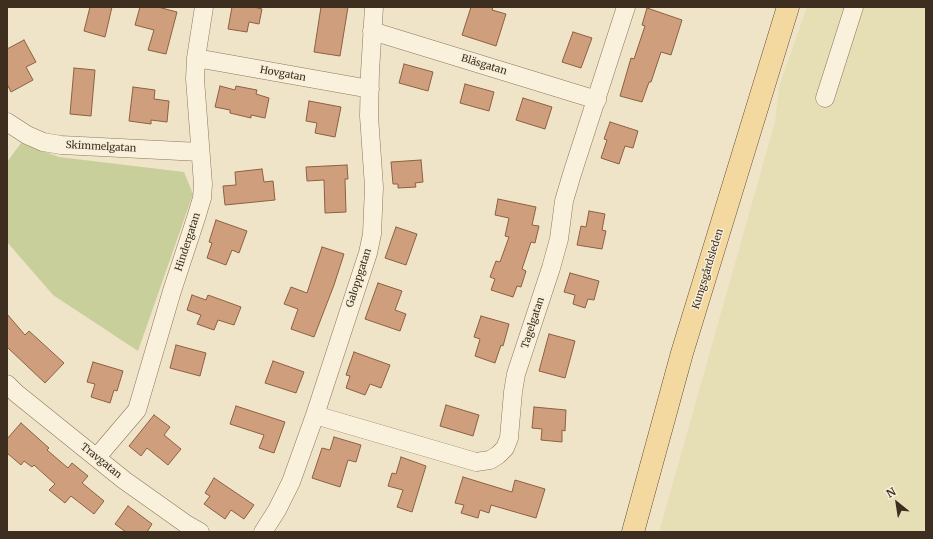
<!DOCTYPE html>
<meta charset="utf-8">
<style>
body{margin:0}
#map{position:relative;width:933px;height:539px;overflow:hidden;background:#f0e4c8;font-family:Merriweather,serif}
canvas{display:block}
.frame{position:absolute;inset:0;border:8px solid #3d2e20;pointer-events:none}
.north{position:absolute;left:877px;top:483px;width:40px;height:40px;-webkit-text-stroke:3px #f7eed8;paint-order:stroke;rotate:330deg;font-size:11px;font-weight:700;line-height:16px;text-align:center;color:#3d2e20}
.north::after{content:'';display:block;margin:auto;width:14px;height:18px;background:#3d2e20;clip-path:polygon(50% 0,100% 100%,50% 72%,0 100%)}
</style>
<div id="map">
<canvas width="933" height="539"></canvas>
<div class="frame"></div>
<div class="north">N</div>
</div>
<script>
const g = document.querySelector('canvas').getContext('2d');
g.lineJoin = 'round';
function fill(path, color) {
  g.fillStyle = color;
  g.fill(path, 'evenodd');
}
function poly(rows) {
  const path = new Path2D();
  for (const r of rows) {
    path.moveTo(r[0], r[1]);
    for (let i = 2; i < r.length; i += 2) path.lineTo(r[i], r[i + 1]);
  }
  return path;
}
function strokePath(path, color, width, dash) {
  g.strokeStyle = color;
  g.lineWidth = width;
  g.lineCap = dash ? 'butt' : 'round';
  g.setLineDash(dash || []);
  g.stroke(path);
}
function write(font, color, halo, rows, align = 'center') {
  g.font = font + ' Merriweather,serif';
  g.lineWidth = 3;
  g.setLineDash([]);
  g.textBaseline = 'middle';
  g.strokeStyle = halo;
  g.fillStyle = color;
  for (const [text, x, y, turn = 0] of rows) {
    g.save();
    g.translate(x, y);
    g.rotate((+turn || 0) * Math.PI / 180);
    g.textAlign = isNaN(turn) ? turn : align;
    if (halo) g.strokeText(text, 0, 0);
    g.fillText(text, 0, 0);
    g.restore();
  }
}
fill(poly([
 [807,7,926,7,926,532,659,532,775,122,779,87]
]), '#e6deb5');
fill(poly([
 [21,143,59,157,184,172,193,194,138,351,53,295,7,242,7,162]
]), '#c9cf9b');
const building = poly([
 [90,7,112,7,105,37,84,31,90,7],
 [140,7,158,7,177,12,166,54,148,50,154,30,135,25,140,7],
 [232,7,254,7,262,9,259,24,249,22,247,32,228,29,232,7],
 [321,7,348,7,340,56,314,52,321,7],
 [471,7,493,7,492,10,506,14,496,46,462,35,471,7],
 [647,8,682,20,671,55,661,52,651,82,649,82,642,102,620,96,631,58,634,59,645,26,642,25,647,8],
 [573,32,592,38,581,68,562,62,573,32],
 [24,40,36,62,26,67,33,80,11,92,7,84,7,49,24,40],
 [404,64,433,72,428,91,399,83,404,64],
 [74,68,95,70,91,116,70,114,74,68],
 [465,84,494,92,489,111,460,103,465,84],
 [220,86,235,90,236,86,257,90,256,94,269,98,265,118,251,115,251,118,230,113,230,110,215,107,220,86],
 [133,87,155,90,154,99,169,101,167,122,151,120,151,124,129,121,133,87],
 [523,98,552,107,545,129,516,120,523,98],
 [309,101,341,107,335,137,315,133,317,123,306,121,309,101],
 [610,122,638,131,633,148,625,146,619,164,601,158,607,140,604,139,610,122],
 [421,160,423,182,415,183,416,187,398,188,398,184,393,184,391,162,421,160],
 [347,165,348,179,345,179,346,212,325,213,324,180,307,181,306,167,347,165],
 [262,169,264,182,273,181,275,200,225,205,223,186,236,185,235,172,262,169],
 [498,199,536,207,532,225,539,226,535,243,531,242,522,269,526,271,521,287,517,286,513,297,491,290,495,279,490,277,496,261,500,262,509,237,505,236,509,218,495,215,498,199],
 [589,211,605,214,602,230,606,231,602,249,577,245,581,226,586,227,589,211],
 [216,220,247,231,239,253,232,250,226,265,207,258,212,243,209,242,216,220],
 [396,227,417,234,406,265,385,258,396,227],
 [322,247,344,254,334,285,314,337,291,329,298,309,284,304,291,287,307,293,322,247],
 [570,273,599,281,594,300,588,299,585,308,573,304,575,295,564,292,570,273],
 [378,283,402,291,395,310,406,314,400,331,365,319,378,283],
 [192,295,206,300,208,295,241,307,234,325,218,320,214,330,197,324,201,315,187,310,192,295],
 [7,314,25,335,29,331,64,363,45,383,7,347,7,314],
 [481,316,509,324,503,346,501,345,495,363,475,356,480,339,474,337,481,316],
 [549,334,575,341,565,378,539,371,549,334],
 [176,345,206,353,200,376,170,368,176,345],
 [354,352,390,365,381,388,370,384,365,395,346,388,350,376,346,375,354,352],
 [273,361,304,372,296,393,265,383,273,361],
 [93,362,123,371,117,391,114,390,110,403,91,397,95,384,87,382,93,362],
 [446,405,479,415,473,436,440,426,446,405],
 [236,406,285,422,274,453,259,448,264,435,230,424,236,406],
 [534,407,566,410,565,431,562,430,562,442,541,440,542,429,532,428,534,407],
 [154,415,170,427,164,435,181,449,168,465,147,448,141,456,129,446,154,415],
 [21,423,49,448,47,450,68,468,72,463,88,476,82,483,104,501,94,514,71,496,65,503,49,490,55,484,34,465,32,467,24,461,21,465,7,453,7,439,21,423],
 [334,437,361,445,356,462,348,460,340,487,312,478,322,448,330,450,334,437],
 [401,457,426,466,412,512,397,507,403,490,388,486,392,473,396,474,401,457],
 [463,477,512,492,515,480,545,489,536,518,491,505,489,513,480,510,478,518,461,513,464,505,455,503,463,477],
 [214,478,254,505,244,519,231,510,225,519,204,504,210,496,205,493,214,478],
 [128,506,152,524,147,532,126,532,115,524,128,506]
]);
fill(building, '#cf9f7d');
strokePath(building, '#8d5f41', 1);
const minor = poly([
 [372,31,597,100],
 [196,58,370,89],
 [825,98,854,7],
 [7,122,27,135,43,142,61,145,200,152],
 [7,384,16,393,124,480,186,524,200,532],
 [315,415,476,462,490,460,498,455,505,448,509,438,513,392,516,374,551,268,559,239,564,201,572,174,626,7],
 [97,457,137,410,172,291,196,218,202,198,203,184,195,79,196,58,204,7],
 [263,532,277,510,291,482,315,415,368,253,372,234,374,187,369,116,370,72,374,7]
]);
const major = poly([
 [633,532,682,353,788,7]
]);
strokePath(minor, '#8d765c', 19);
strokePath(major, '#5b4430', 23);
strokePath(minor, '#faf1dc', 18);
strokePath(major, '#f3d9a0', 22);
write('10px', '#3d2e20', '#f7eed8', [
 ["Bläsgatan",484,65,17],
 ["Hovgatan",283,74,10],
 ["Skimmelgatan",101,147,3],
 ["Hindergatan",188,242,-72],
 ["Kungsgårdsleden",708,269,-73],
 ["Galoppgatan",359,278,-72],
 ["Tagelgatan",533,323,-72],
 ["Travgatan",101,461,39]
]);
</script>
